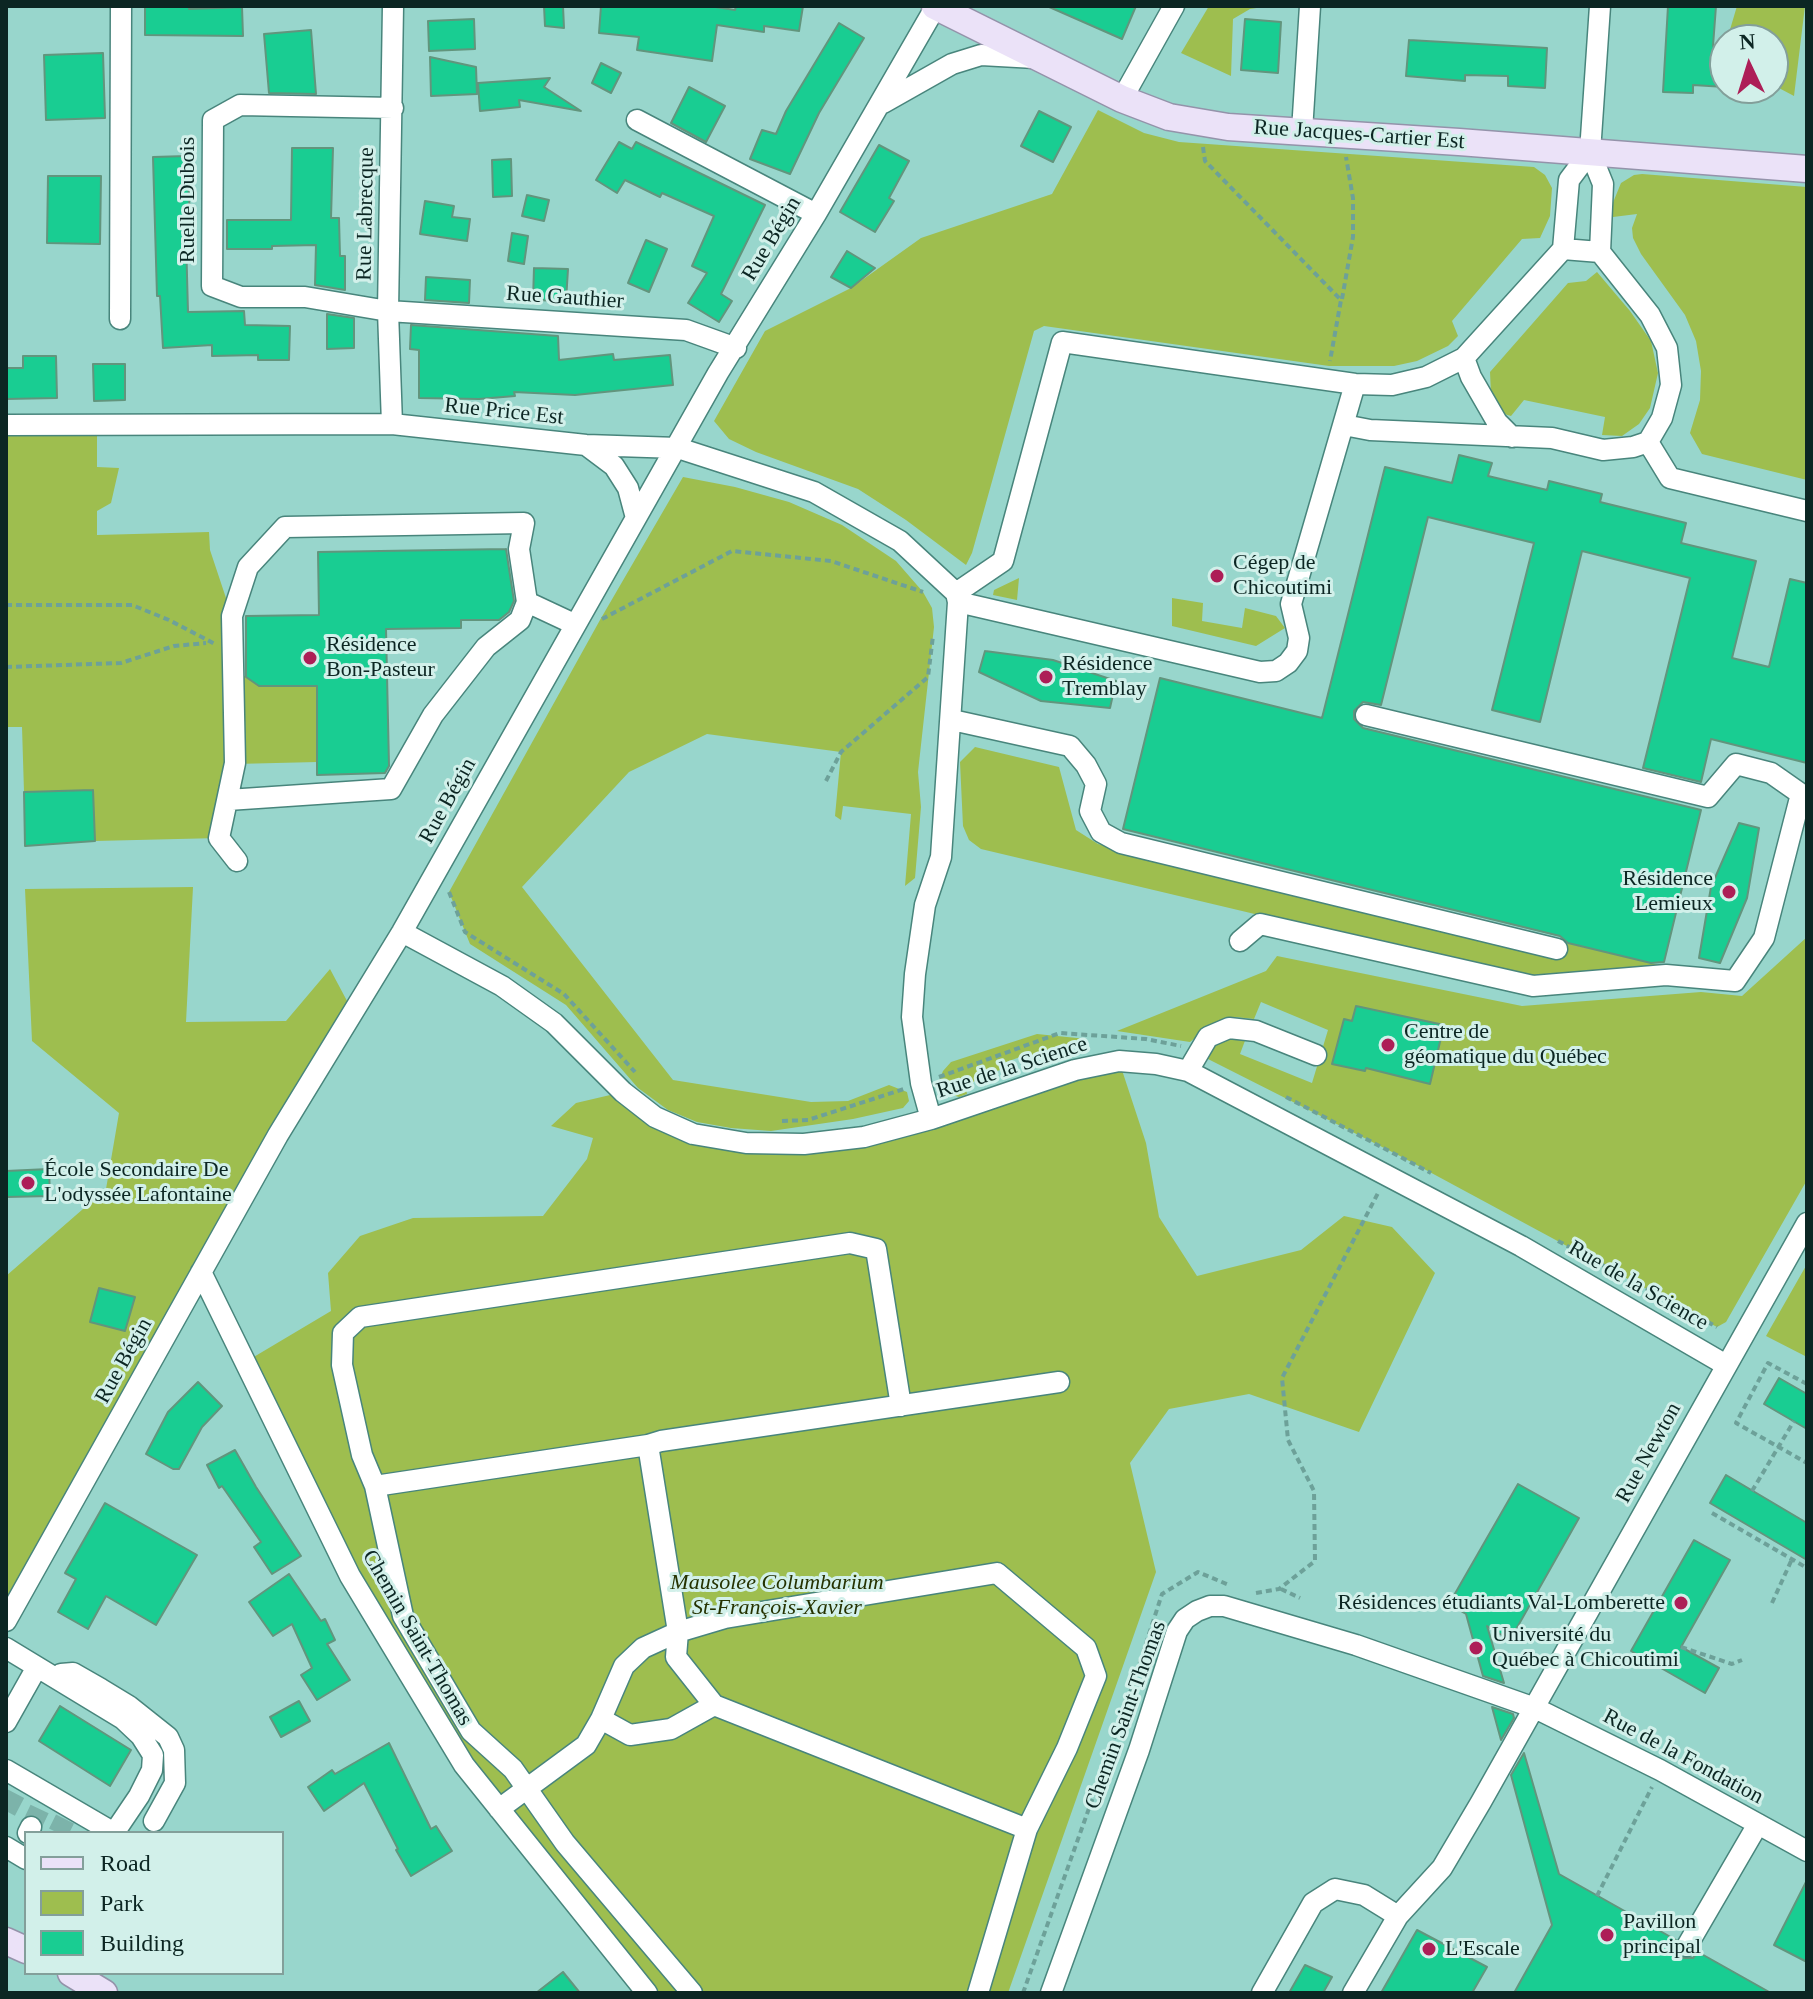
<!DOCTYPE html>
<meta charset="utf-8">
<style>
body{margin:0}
#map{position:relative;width:1813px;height:1999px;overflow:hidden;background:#98d6cc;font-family:"Times New Roman",serif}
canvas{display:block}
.frame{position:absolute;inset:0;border:8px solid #0c2623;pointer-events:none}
.legend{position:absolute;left:24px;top:1831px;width:260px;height:144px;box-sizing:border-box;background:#d2f0ea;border:2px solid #839f9a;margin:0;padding:10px 14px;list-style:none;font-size:24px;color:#0c2623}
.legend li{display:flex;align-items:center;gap:16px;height:40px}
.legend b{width:40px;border:2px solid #839f9a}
.north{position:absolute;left:1709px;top:24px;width:80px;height:80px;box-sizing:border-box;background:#d2f0ea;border:2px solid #839f9a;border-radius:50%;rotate:356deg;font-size:22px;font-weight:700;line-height:32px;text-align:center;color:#0c2623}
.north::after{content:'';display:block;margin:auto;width:28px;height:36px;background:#ad1e57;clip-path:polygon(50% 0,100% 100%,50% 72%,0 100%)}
</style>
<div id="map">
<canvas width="1813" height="1999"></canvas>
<div class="frame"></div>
<ul class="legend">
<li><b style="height:10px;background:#ebe2f8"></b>Road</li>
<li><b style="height:22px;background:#9ebe4f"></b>Park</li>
<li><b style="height:22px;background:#19cd92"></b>Building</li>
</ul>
<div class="north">N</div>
</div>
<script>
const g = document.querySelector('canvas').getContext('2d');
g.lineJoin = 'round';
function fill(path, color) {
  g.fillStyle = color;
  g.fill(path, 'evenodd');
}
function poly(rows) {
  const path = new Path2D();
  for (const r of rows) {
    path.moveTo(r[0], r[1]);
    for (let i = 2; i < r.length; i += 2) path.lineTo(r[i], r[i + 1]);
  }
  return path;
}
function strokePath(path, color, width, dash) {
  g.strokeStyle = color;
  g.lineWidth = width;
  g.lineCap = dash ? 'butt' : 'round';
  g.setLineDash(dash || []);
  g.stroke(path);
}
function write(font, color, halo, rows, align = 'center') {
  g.font = font + ' "Times New Roman",serif';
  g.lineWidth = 6;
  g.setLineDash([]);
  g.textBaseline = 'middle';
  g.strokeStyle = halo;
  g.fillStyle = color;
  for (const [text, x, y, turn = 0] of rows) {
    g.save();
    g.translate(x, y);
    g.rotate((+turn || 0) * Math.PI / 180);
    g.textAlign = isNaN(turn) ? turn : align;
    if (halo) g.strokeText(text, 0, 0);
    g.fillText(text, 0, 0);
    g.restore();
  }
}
fill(poly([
 [1209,6,1263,7,1250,9,1233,19,1231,76,1181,53],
 [1737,6,1805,6,1794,96,1777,87,1773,34,1729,33],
 [1098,110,1144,133,1179,142,1534,167,1545,175,1552,188,1550,216,1540,238,1522,239,1452,321,1458,336,1448,346,1417,361,1394,366,1329,366,1044,326,1034,331,972,553,966,565,906,520,858,489,756,452,729,439,714,421,765,331,851,288,921,238,1052,194],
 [1642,174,1807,187,1807,480,1702,454,1690,433,1700,400,1701,371,1696,341,1685,315,1641,254,1633,238,1632,228,1637,214,1613,217,1612,205,1621,183,1634,175],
 [1597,272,1630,311,1651,341,1658,373,1650,408,1639,424,1622,436,1602,435,1605,417,1524,400,1511,416,1504,414,1491,394,1490,372,1568,283,1586,281],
 [97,425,97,467,119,468,111,503,97,511,97,535,209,532,210,550,232,616,233,668,259,686,317,686,317,762,235,764,219,838,95,841,93,790,24,792,22,727,6,727,6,436],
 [683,477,735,487,789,502,842,525,896,561,923,592,932,608,934,627,918,772,921,807,915,878,905,886,911,814,843,806,841,820,835,816,841,752,707,734,629,772,522,887,673,1080,811,1102,848,1101,889,1085,907,1092,909,1101,903,1108,853,1119,771,1131,731,1128,697,1122,668,1110,638,1088,566,1005,470,944,449,892,600,620],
 [1019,578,1017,600,993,595,994,590],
 [1172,598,1203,603,1202,621,1242,628,1245,608,1276,616,1285,628,1256,646,1172,626],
 [975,747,1059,767,1076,830,1098,844,1562,958,1566,943,1663,966,1520,977,981,849,969,840,963,826,960,762],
 [193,887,186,1022,286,1021,330,969,354,1014,6,1621,6,1276,106,1189,119,1113,32,1041,25,889],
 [1807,937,1807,1180,1726,1322,1717,1327,1400,1156,1206,1058,1221,1036,1246,1038,1240,1054,1312,1083,1328,1030,1261,1002,1254,1019,1235,1017,1212,1024,1190,1042,1117,1031,1266,971,1277,956,1522,1006,1701,992,1742,996],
 [1037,1034,1087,1039,1030,1059,1028,1054,1001,1064,1000,1070,979,1077,966,1089,967,1094,959,1097,946,1093,939,1081,943,1071,951,1062],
 [1119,1061,1146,1143,1159,1217,1197,1276,1301,1250,1344,1216,1392,1227,1435,1273,1359,1432,1249,1394,1169,1409,1130,1463,1156,1572,1008,1993,647,1993,464,1765,350,1576,247,1361,331,1311,328,1273,360,1236,413,1218,543,1216,587,1159,593,1138,551,1126,576,1103,623,1092,655,1117,804,1144],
 [1807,1264,1807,1357,1766,1336]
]), '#9ebe4f');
const building = poly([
 [145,6,189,6,189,9,242,7,243,36,145,35,145,6],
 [544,6,563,6,564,28,545,26,544,6],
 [601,6,709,6,735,10,736,6,803,6,799,31,764,26,764,32,717,25,712,61,637,50,639,37,599,33,601,6],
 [1047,6,1136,6,1122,39,1047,6],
 [1668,6,1716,6,1713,46,1725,47,1725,87,1693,85,1693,93,1663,92,1668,6],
 [474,19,475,49,429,51,428,21,474,19],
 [1245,19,1281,22,1278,73,1241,70,1245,19],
 [839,23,864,38,819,113,790,174,750,159,762,130,776,134,786,111,839,23],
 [311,30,316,94,269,93,264,34,311,30],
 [1409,40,1547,48,1545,88,1508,86,1508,76,1465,75,1465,81,1406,76,1409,40],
 [103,53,105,118,46,120,44,55,103,53],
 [430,57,476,67,477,94,431,96,430,57],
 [601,63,621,73,611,93,592,83,601,63],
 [550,78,544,87,581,111,519,100,520,107,480,111,478,83,550,78],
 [689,87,725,106,706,142,671,123,689,87],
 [1039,111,1071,127,1053,162,1021,146,1039,111],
 [619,142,632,149,636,142,765,205,721,294,732,301,719,322,688,303,707,273,692,266,714,216,662,193,660,197,625,180,617,193,596,180,619,142],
 [879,145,909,161,889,198,894,201,875,232,840,212,879,145],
 [292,148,333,148,331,218,339,218,340,256,345,256,345,290,315,285,316,245,272,246,272,249,227,249,227,220,291,220,292,148],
 [187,156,191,238,186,238,188,312,244,311,245,325,290,326,289,360,258,360,258,355,212,356,212,345,163,348,160,296,157,296,153,157,187,156],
 [511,159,512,196,493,197,492,160,511,159],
 [48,176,101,176,100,244,47,243,48,176],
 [527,195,549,200,544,221,522,216,527,195],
 [425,201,454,206,452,217,470,219,467,241,420,234,425,201],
 [512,233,528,236,524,264,508,261,512,233],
 [646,240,667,249,649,292,628,283,646,240],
 [847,251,875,268,851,288,831,277,847,251],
 [534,268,568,269,566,301,533,300,534,268],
 [426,277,470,280,469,303,425,300,426,277],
 [327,314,354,318,354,348,327,349,327,314],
 [411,325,558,336,559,360,613,354,614,360,670,355,673,385,575,395,514,392,515,396,479,399,419,398,419,350,410,349,411,325],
 [23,356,56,356,57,398,6,399,6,368,23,368,23,356],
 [93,364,125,364,125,400,94,401,93,364],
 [1459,455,1492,463,1488,476,1547,490,1549,481,1602,494,1600,502,1686,523,1681,543,1756,561,1732,658,1769,667,1790,579,1807,583,1807,763,1711,739,1701,782,1643,768,1690,578,1582,551,1540,722,1492,710,1534,543,1428,517,1381,705,1363,702,1354,711,1354,719,1363,728,1701,810,1664,962,1651,963,1568,943,1560,936,1123,829,1160,678,1322,718,1385,467,1452,483,1459,455],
 [506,549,514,601,509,612,499,620,461,620,461,628,386,629,389,766,385,773,317,775,317,686,259,686,246,677,246,616,319,615,318,552,506,549],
 [985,651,1053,660,1116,681,1110,708,1041,701,979,672,985,651],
 [93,790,95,841,25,846,24,792,93,790],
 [1739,823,1759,828,1747,898,1720,963,1699,958,1711,887,1739,823],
 [1356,1006,1444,1025,1430,1084,1366,1068,1365,1071,1332,1064,1344,1019,1352,1021,1356,1006],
 [49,1169,50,1196,6,1197,6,1171,49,1169],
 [99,1288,135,1297,125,1331,90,1322,99,1288],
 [1779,1378,1807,1394,1807,1429,1764,1404,1779,1378],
 [198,1382,222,1406,202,1427,179,1469,173,1469,146,1454,168,1412,198,1382],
 [235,1450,256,1487,301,1556,272,1574,254,1547,261,1542,222,1486,219,1488,207,1465,235,1450],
 [1726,1475,1807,1523,1807,1560,1710,1503,1726,1475],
 [1518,1484,1579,1518,1510,1640,1487,1626,1504,1683,1483,1676,1466,1614,1449,1604,1518,1484],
 [105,1503,197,1555,156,1625,106,1596,88,1629,58,1612,76,1579,65,1573,105,1503],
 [1694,1540,1730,1560,1681,1647,1719,1668,1705,1693,1631,1651,1694,1540],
 [289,1574,321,1621,325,1619,335,1640,327,1644,350,1680,317,1700,301,1675,312,1668,292,1624,273,1636,249,1602,289,1574],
 [299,1701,310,1721,281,1737,270,1717,299,1701],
 [60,1706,131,1750,110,1786,39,1741,60,1706],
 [1492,1707,1513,1714,1514,1718,1501,1740,1492,1707],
 [389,1743,431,1829,436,1826,452,1851,411,1876,396,1850,398,1849,364,1783,324,1811,308,1787,332,1770,335,1774,389,1743],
 [1524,1753,1559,1874,1676,1940,1675,1952,1681,1958,1693,1958,1698,1952,1771,1993,1514,1993,1552,1925,1511,1775,1524,1753],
 [1807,1880,1807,1962,1774,1945,1807,1880],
 [1417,1930,1487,1967,1472,1993,1381,1993,1417,1930],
 [1305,1965,1332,1977,1323,1993,1289,1993,1305,1965],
 [563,1972,580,1993,536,1993,563,1972]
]);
fill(building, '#19cd92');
strokePath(building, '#62957d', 2);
strokePath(poly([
 [6,1811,17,1790],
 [31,1827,41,1806],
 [58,1833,65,1819]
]), '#7cb3aa', 20, [20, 10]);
const minor = poly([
 [1122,99,1174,6],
 [883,103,952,64,981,55,1035,58],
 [393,108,240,105,213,120,212,286,241,297,305,297,388,311,686,330,736,348],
 [637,120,816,214],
 [1302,131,1310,6],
 [1600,252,1603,184,1590,152,1600,6],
 [120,319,121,6],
 [1464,358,1471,377,1497,422,1512,437],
 [392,424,388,311,393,6],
 [6,425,392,424,586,445,678,448,814,492,900,541,956,593,958,602,1260,672,1276,671,1288,663,1297,651,1299,638,1291,604,1355,384],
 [1344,425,1370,430,1552,438,1603,450,1633,447,1648,442,1662,418,1671,385,1667,348,1650,315,1600,252,1563,249],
 [1648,442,1670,478,1807,511],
 [586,445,614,466,628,488,636,518],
 [956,593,1003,561,1062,342,1355,384,1392,385,1426,377,1464,358,1563,249,1569,180,1590,152],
 [1366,715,1708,797,1736,764,1771,773,1801,794],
 [952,720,1070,746,1086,765,1096,784,1090,811,1101,832,1121,843,1557,949],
 [228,800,391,789,433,715,486,647,520,620,527,602],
 [237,861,219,838,235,763,232,616,248,567,285,527,524,523,519,549,527,602,574,624],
 [402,932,502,986,554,1023,623,1092,655,1117,693,1134,746,1143,804,1144,864,1137,931,1119,1075,1070,1119,1061,1156,1064,1188,1071,1521,1246,1726,1365],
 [1240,941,1260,924,1533,986,1666,975,1735,981,1764,938,1801,794,1807,795],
 [1188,1071,1208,1037,1229,1028,1256,1031,1316,1055],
 [931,1119,921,1083,912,1017,915,974,925,905,941,857,958,602],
 [201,1272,350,1576,464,1765,647,1993],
 [648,1445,375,1486,362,1455,342,1365,343,1333,360,1317,850,1243,876,1249,901,1406],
 [375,1486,403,1616,471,1731,513,1769,565,1843,692,1993],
 [6,1621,278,1135,402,932,718,373,816,214,936,6],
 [6,1648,123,1719,141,1736,153,1755,152,1770,139,1796,114,1833],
 [61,1674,73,1673,101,1689,129,1706,168,1737,174,1750,175,1783,154,1821],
 [714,1705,676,1657,678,1632,725,1618,997,1573,1086,1648,1096,1676,1067,1748,1027,1829,978,1993],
 [601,1719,630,1735,671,1729,714,1705,1027,1829],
 [6,1722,37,1667],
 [6,1770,114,1833],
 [499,1809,586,1745,601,1719,624,1666,643,1648,678,1632,648,1445,661,1441,1059,1382],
 [28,1833,31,1827],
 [6,1847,26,1859],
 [1687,1946,1758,1824],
 [1051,1993,1139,1750,1177,1631,1185,1619,1197,1611,1210,1606,1224,1606,1356,1645,1535,1708,1660,1770,1807,1851],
 [1262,1993,1313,1903,1335,1889,1364,1895,1398,1916],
 [1353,1993,1398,1916,1442,1868,1481,1802,1807,1223]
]);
const major = poly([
 [935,6,1122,99,1169,117,1228,127,1459,142,1807,169],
 [6,1941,26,1950],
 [71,1973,104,1993]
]);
strokePath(minor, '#48857c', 23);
strokePath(major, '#9493aa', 29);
strokePath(poly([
 [1203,147,1205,161,1341,300,1330,361],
 [1342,299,1353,237,1353,198,1346,157],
 [6,605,132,605,169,620,215,644],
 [602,619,732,551,831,561,923,592],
 [6,667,121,663,174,646,206,643],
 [826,781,841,752,928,677,933,636],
 [449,892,465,932,564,994,635,1072],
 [939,1077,1060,1033,1146,1039,1181,1046],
 [1286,1097,1431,1173],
 [782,1121,808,1120,904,1089],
 [1558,1241,1717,1327],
 [1807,1384,1768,1363,1736,1423,1807,1463],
 [1752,1491,1794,1421],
 [1712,1513,1807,1568],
 [1281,1589,1300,1598],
 [1256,1593,1279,1589,1315,1561,1314,1491,1288,1440,1282,1378,1378,1193],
 [1772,1603,1792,1559],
 [1681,1647,1732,1664,1742,1660],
 [1597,1896,1652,1787],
 [1023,1993,1127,1702,1162,1594,1198,1572,1229,1585]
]), '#6da199', 4, [6, 4]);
strokePath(minor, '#fff', 20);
strokePath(major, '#ebe2f8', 26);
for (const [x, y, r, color] of [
 [1217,576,8,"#ad1e57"],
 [310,658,8,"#ad1e57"],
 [1046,677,8,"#ad1e57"],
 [1729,892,8,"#ad1e57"],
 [1388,1045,8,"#ad1e57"],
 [28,1183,8,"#ad1e57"],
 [1681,1603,8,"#ad1e57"],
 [1476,1648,8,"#ad1e57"],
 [1607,1935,8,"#ad1e57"],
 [1429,1949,8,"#ad1e57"]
]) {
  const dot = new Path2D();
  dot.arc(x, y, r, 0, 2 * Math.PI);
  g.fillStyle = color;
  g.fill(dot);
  strokePath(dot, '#d2f0ea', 3);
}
write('22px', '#0c2623', '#d2f0ea', [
 ["Rue Jacques-Cartier Est",1359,135,4],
 ["Ruelle Dubois",188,200,-90],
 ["Rue Labrecque",366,214,-89],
 ["Rue Bégin",772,239,-59],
 ["Rue Gauthier",565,298,4],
 ["Rue Price Est",504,412,6],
 ["Rue Bégin",448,801,-61],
 ["Rue de la Science",1012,1068,-18],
 ["Rue de la Science",1638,1286,30],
 ["Rue Bégin",124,1361,-61],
 ["Rue Newton",1649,1453,-61],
 ["Chemin Saint-Thomas",417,1638,60],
 ["Chemin Saint-Thomas",1126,1715,-70],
 ["Rue de la Fondation",1683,1757,28]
]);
write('22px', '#0c2623', '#d2f0ea', [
 ["Cégep de",1233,563],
 ["Chicoutimi",1233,588],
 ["Résidence",326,645],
 ["Bon-Pasteur",326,670],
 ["Résidence",1062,664],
 ["Tremblay",1062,689],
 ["Résidence",1713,879,"right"],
 ["Lemieux",1713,904,"right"],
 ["Centre de",1404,1032],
 ["géomatique du Québec",1404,1057],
 ["École Secondaire De",44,1170],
 ["L'odyssée Lafontaine",44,1195],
 ["Résidences étudiants Val-Lomberette",1665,1603,"right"],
 ["Université du",1492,1635],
 ["Québec à Chicoutimi",1492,1660],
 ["Pavillon",1623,1922],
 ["principal",1623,1947],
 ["L'Escale",1445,1949]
], 'left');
write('italic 22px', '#253200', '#d2f0ea', [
 ["Mausolee Columbarium",777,1583],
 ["St-François-Xavier",777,1608]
]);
</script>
